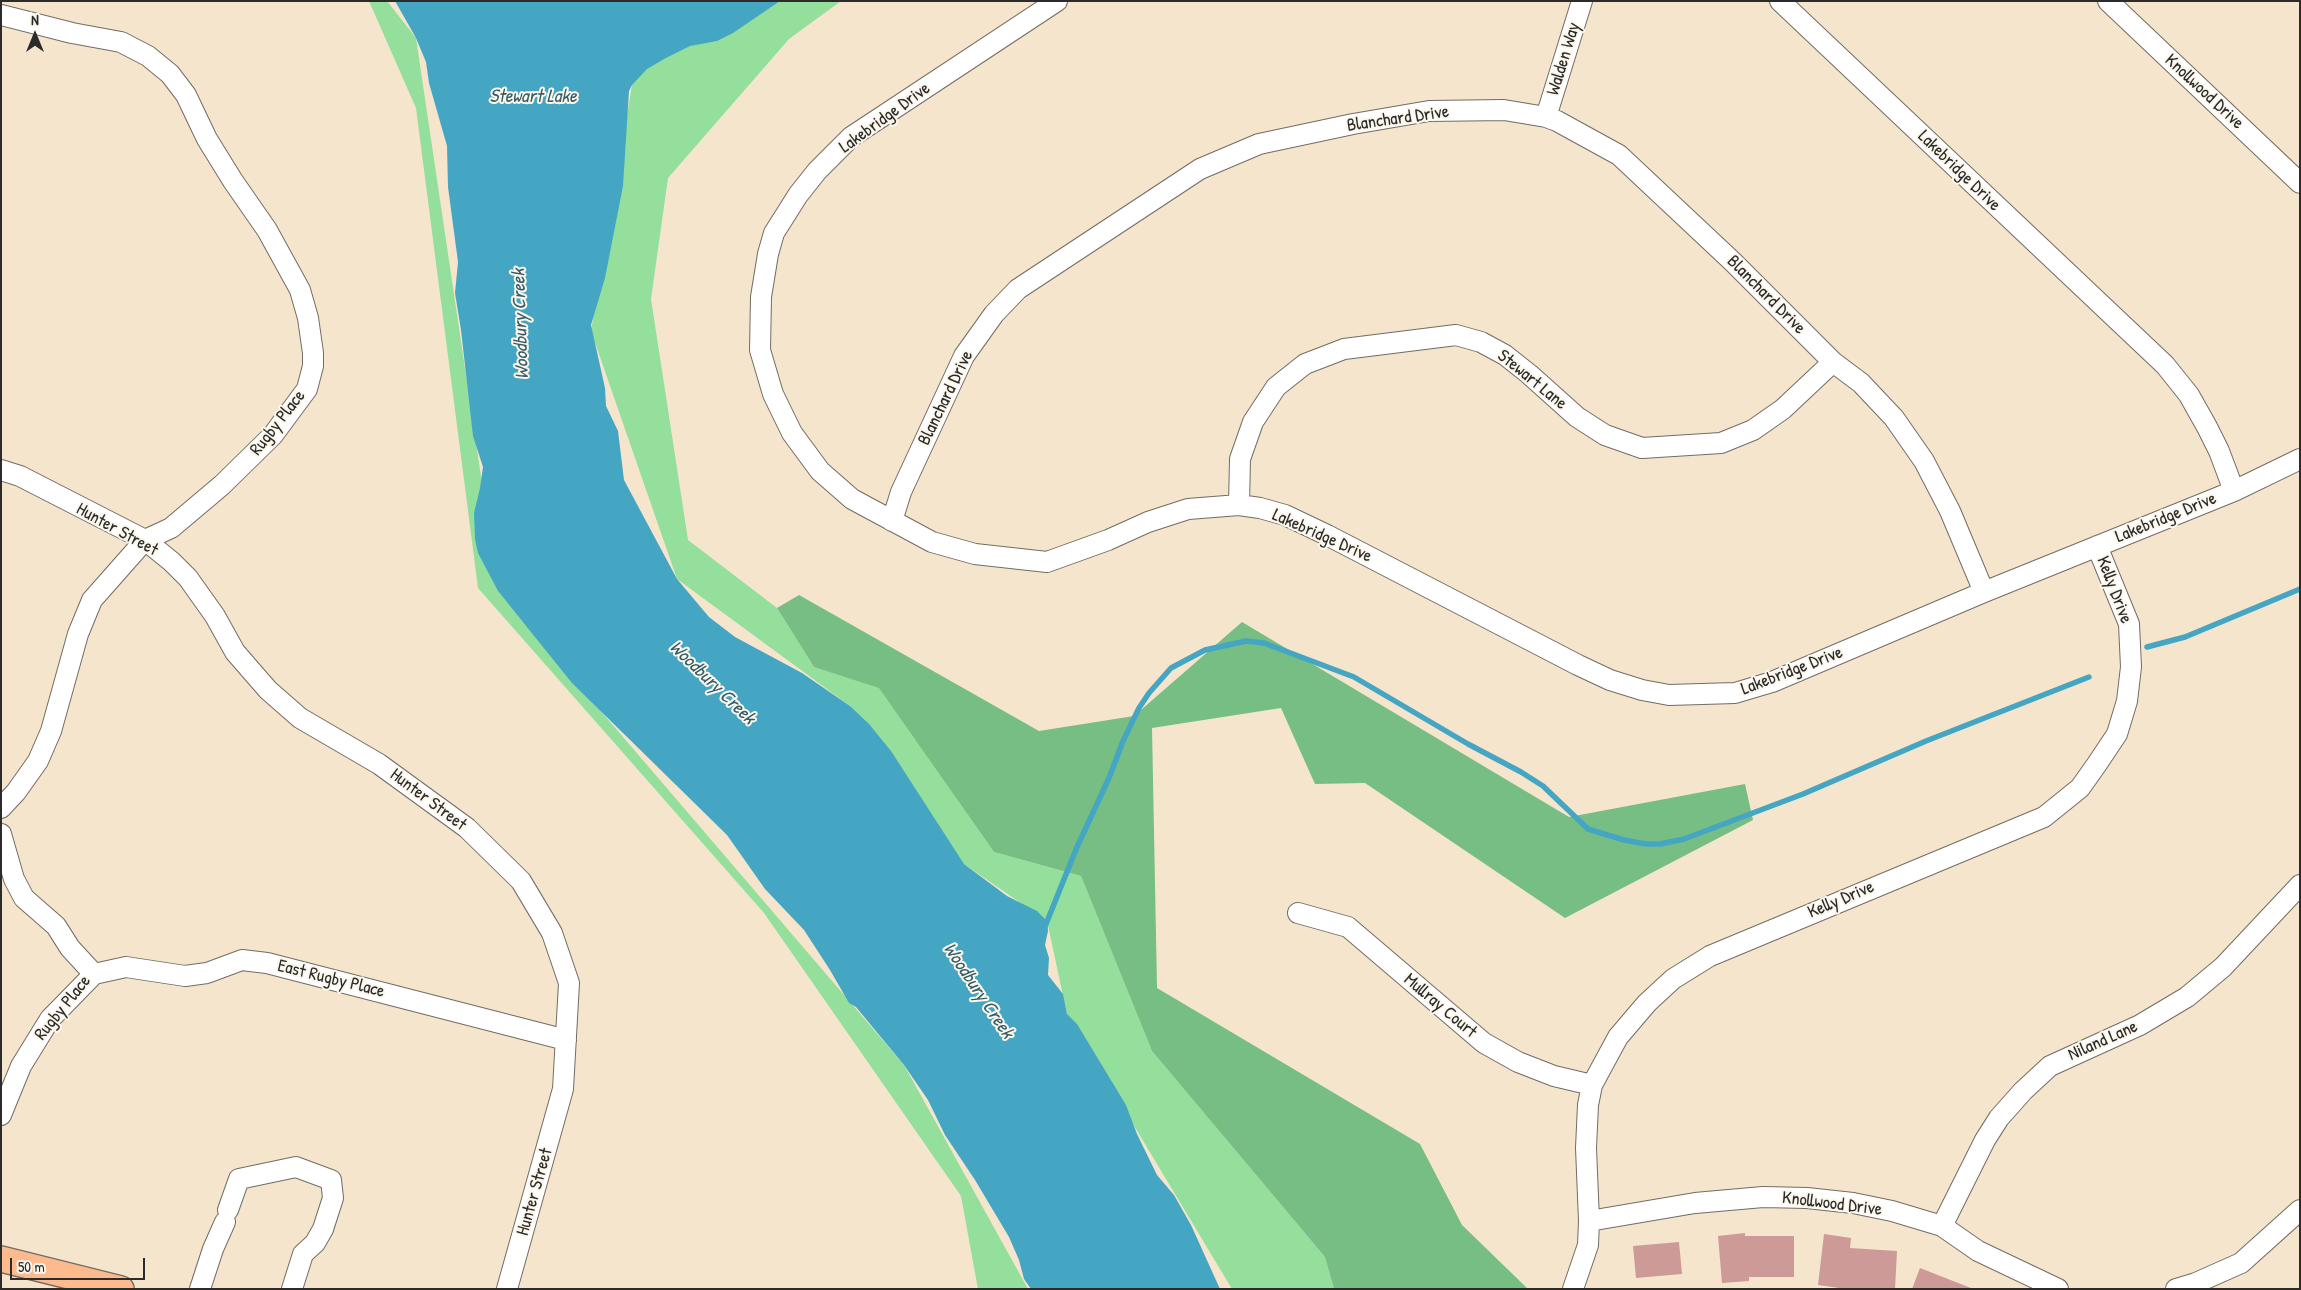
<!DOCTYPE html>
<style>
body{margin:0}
#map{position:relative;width:2301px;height:1290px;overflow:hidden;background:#f5e5cd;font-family:"Patrick Hand",sans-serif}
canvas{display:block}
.frame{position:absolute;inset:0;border:2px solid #2b2b2b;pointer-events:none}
.north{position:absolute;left:10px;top:10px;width:50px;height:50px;-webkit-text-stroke:4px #fbf7ec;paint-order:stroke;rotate:0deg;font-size:14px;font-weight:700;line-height:20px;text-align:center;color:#2b2b2b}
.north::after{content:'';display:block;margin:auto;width:18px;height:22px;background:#2b2b2b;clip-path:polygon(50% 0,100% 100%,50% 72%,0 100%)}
.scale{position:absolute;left:10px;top:1258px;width:135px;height:22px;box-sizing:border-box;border:2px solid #2b2b2b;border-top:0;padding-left:6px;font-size:15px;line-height:18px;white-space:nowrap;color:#2b2b2b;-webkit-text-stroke:4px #fbf7ec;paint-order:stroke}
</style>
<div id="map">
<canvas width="2301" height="1290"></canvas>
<div class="frame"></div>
<div class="north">N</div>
<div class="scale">50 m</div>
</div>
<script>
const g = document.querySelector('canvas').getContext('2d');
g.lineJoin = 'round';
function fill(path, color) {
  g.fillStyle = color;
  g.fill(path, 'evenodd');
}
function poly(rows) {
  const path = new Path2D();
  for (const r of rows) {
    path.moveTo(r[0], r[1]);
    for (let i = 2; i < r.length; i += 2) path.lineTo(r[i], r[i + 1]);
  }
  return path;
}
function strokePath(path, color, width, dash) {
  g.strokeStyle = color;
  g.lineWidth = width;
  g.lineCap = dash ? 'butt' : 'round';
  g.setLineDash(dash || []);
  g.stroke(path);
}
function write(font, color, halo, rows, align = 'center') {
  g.font = font + ' "Patrick Hand",sans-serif';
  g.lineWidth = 4;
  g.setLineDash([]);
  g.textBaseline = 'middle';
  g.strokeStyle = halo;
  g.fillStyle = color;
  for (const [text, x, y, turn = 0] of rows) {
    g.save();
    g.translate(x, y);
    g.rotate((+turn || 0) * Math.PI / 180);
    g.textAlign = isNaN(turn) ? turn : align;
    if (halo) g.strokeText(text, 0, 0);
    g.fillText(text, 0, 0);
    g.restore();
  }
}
fill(poly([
 [369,1,387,1,416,38,498,591,904,1065,1028,1289,978,1289,961,1196,764,913,478,588,416,108],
 [623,1,841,1,789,39,668,178,651,299,688,540,777,608,814,667,879,687,994,852,1081,876,1152,1051,1325,1257,1334,1289,1232,1289,1067,1014,1047,921,964,864,850,706,677,579,591,331,632,85]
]), '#93df9b');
fill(poly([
 [799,595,1039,731,1134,716,1242,622,1569,817,1745,784,1753,820,1565,918,1365,783,1315,784,1281,708,1152,728,1157,988,1420,1144,1462,1225,1528,1289,1334,1289,1325,1257,1152,1051,1081,876,994,852,879,688,814,667,777,608]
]), '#76be83');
fill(poly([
 [395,1,780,1,733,33,717,41,690,46,664,59,647,69,632,85,629,91,623,186,605,278,591,325,605,388,606,406,618,431,624,480,677,579,709,617,735,637,802,673,850,706,869,724,891,751,964,864,1007,896,1037,911,1047,921,1048,931,1045,945,1049,958,1048,975,1063,994,1067,1014,1077,1024,1126,1105,1137,1134,1157,1175,1174,1195,1191,1225,1220,1289,1031,1289,1024,1279,1019,1260,1009,1237,975,1180,945,1135,928,1100,904,1065,856,1007,849,1003,830,970,804,930,765,889,727,835,572,683,498,591,478,553,475,539,474,513,480,488,483,467,473,436,461,330,455,293,458,262,448,187,447,146,429,83,426,62,416,38]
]), '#45a6c4');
strokePath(poly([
 [2147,647,2185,637,2300,589],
 [1044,929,1077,847,1109,778,1123,741,1139,708,1149,693,1171,668,1205,650,1246,641,1264,643,1354,677,1468,744,1521,772,1543,786,1588,829,1624,840,1646,844,1660,844,1684,839,1803,794,1926,741,2089,677]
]), '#45a6c4', 5.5);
fill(poly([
 [1745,1233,1745,1236,1794,1236,1794,1277,1749,1277,1749,1281,1722,1283,1718,1236],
 [1824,1234,1851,1238,1850,1248,1897,1251,1895,1289,1846,1289,1818,1285],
 [1679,1242,1682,1274,1636,1278,1633,1246],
 [1920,1268,1971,1288,1971,1289,1912,1289]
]), '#cd9a97');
const minor = poly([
 [1057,1,851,137,817,171,798,195,774,233,768,254,761,297,760,350,773,394,792,433,820,471,852,499,932,542,975,554,1047,562,1108,540,1148,522,1188,509,1239,505,1260,508,1285,515,1327,535,1578,665,1610,680,1642,690,1669,695,1735,693,1772,682,1984,592,2234,491,2300,459],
 [1780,1,2165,365,2189,395,2207,427,2219,451,2234,491],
 [2108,1,2300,183],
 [1,15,72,33,121,42,148,56,170,74,186,95,207,139,233,181,267,230,300,290,308,318,313,353,313,366,307,389,273,435,222,485,171,528,145,540,92,600,78,634,51,731,38,761,16,792,1,808],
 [1546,117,1582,1],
 [1,470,20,476,145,540,172,562,188,578,215,616,235,652,268,690,300,718,379,764,467,828,521,881,552,933,569,983,563,1089,507,1289],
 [1239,505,1240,459,1253,422,1276,387,1305,364,1344,349,1456,335,1481,342,1505,355,1529,374,1577,417,1605,435,1642,448,1721,443,1753,430,1783,409,1833,362],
 [892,521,901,492,964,356,994,314,1018,289,1200,169,1259,144,1353,124,1429,111,1504,110,1546,117,1557,121,1619,155,1733,262,1833,362,1861,383,1894,418,1924,461,1950,511,1984,592],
 [1,834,14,879,24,898,56,926,70,948,94,974,50,1019,21,1066,1,1115],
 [1298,913,1348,927,1484,1043,1518,1062,1554,1076,1592,1085],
 [94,974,126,967,185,976,207,973,242,960,267,963,566,1040],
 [228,1210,239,1179,296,1167,331,1180,333,1198,323,1229,315,1243,303,1254,292,1289],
 [1589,1221,1695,1203,1763,1197,1807,1198,1853,1203,1892,1211,1942,1226,1978,1251,2058,1289],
 [1942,1226,1985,1140,1999,1118,2023,1091,2050,1066,2140,1025,2187,997,2223,967,2300,885],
 [200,1289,213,1249,225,1222],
 [1573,1289,1588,1245,1589,1221,1586,1148,1588,1105,1592,1085,1618,1037,1647,1003,1673,979,1710,956,2044,817,2080,788,2097,764,2117,734,2127,701,2131,667,2129,624,2097,546],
 [2176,1289,2196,1283,2241,1263,2300,1210]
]);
const major = poly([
 [1,1259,121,1289]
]);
strokePath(minor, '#726c64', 22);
strokePath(major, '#726c64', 28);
strokePath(minor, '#fff', 20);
strokePath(major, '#fcba8d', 25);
write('18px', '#2b2b2b', '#fbf7ec', [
 ["Walden Way",1564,59,-73],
 ["Knollwood Drive",2204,92,43],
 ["Lakebridge Drive",885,118,-36],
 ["Blanchard Drive",1398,119,-8],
 ["Lakebridge Drive",1959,171,44],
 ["Blanchard Drive",1766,295,45],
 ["Stewart Lane",1532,380,39],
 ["Blanchard Drive",946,398,-64],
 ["Rugby Place",278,423,-52],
 ["Lakebridge Drive",2166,518,-22],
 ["Hunter Street",117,530,29],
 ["Lakebridge Drive",1322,536,24],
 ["Kelly Drive",2114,590,69],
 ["Lakebridge Drive",1792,671,-21],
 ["Hunter Street",428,800,37],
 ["Kelly Drive",1841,900,-23],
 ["East Rugby Place",331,979,14],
 ["Mullray Court",1440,1006,40],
 ["Rugby Place",63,1008,-51],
 ["Niland Lane",2103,1041,-24],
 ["Hunter Street",535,1192,-74],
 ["Knollwood Drive",1832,1204,7]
]);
write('italic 19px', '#355c68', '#fbf7ec', [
 ["Stewart Lake",533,97],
 ["Woodbury Creek",521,324,-92],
 ["Woodbury Creek",712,683,44],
 ["Woodbury Creek",978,991,56]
]);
</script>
